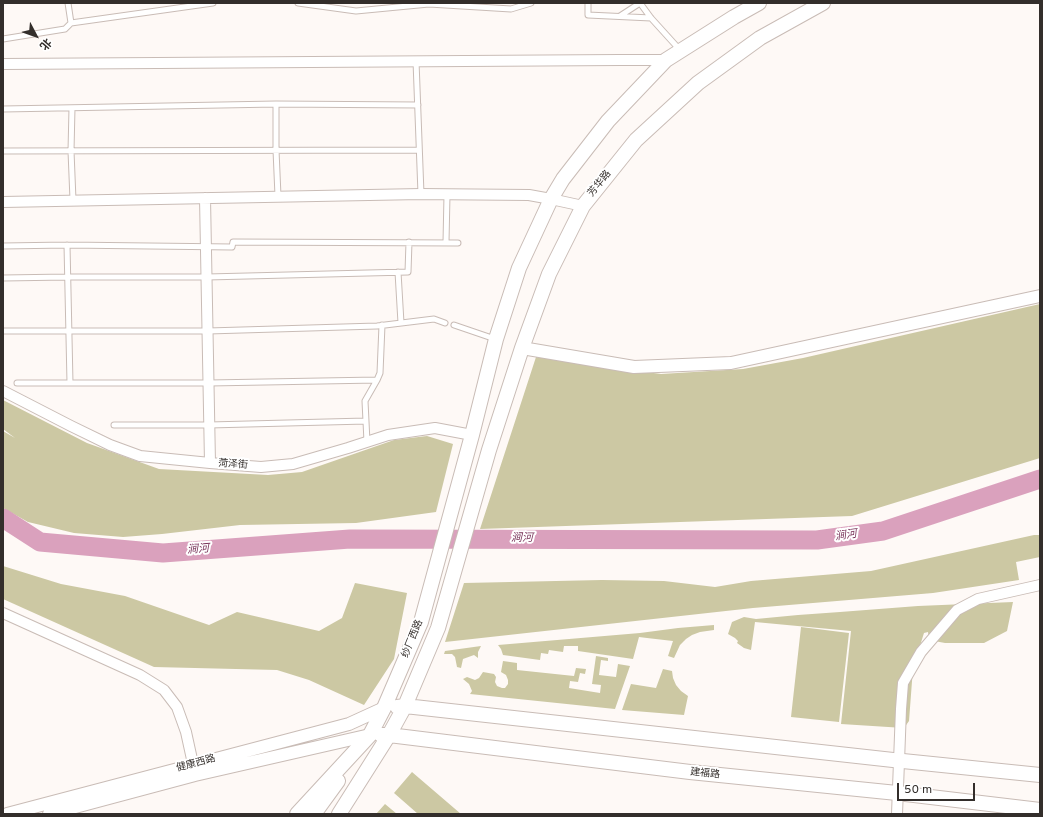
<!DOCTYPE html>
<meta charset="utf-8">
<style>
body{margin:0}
#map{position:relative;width:1043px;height:817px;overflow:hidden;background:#fef9f6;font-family:Overpass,"Noto Sans SC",sans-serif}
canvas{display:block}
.frame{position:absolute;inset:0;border:4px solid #332e2b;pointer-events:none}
.north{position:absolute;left:16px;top:16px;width:40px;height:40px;-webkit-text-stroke:3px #fff;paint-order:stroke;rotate:131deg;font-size:11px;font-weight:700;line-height:16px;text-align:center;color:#332e2b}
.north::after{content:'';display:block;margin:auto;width:14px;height:18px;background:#332e2b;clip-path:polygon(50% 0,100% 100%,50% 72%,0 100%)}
.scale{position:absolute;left:897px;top:783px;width:78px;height:18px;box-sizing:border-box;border:2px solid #332e2b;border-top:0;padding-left:5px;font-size:12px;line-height:14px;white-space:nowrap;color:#332e2b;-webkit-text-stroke:3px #fff;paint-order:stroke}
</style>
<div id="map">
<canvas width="1043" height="817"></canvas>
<div class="frame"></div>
<div class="north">北</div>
<div class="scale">50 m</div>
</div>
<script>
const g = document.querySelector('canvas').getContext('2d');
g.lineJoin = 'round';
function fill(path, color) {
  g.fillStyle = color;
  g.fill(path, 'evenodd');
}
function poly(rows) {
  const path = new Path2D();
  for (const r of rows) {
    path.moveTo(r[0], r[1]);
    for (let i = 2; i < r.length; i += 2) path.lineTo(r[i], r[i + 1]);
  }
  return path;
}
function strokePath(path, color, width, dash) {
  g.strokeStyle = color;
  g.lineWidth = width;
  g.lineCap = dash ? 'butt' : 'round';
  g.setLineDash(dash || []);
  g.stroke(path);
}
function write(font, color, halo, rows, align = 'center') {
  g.font = font + ' Overpass,"Noto Sans SC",sans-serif';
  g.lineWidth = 4;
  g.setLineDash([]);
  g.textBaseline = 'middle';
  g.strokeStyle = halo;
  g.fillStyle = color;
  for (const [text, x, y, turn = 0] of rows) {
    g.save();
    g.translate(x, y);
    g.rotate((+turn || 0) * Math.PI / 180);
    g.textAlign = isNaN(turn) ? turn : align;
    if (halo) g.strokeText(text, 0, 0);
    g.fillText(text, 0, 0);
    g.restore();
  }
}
fill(poly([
 [1040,304,1040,458,852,516,480,529,536,357,661,374,743,369,803,358],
 [3,400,87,443,159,469,268,475,302,472,394,440,427,436,453,444,436,512,356,523,240,525,162,534,123,537,74,533,28,522,3,508,3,431,15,438,3,429],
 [1034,535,1040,535,1040,557,1016,562,1019,580,933,593,753,608,445,642,464,583,602,580,664,581,715,587,751,581,871,571],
 [3,566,61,584,125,596,209,625,237,612,319,631,342,618,355,583,407,593,394,659,364,705,309,680,277,670,154,667,3,599],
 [1013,602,1007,631,984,643,945,643,929,640,928,632,924,633,913,668,909,721,904,728,841,724,851,631,755,622,751,650,744,648,737,643,738,641,735,638,728,634,732,622,744,617,756,619,798,615,840,612,918,606],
 [714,625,714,630,700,632,692,635,686,639,680,645,674,658,668,656,673,641,647,638,639,637,633,659,578,651,578,646,564,646,563,652,549,650,548,654,541,653,540,660,503,655,501,649,498,645,640,633,678,628],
 [801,627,849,633,839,722,791,717],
 [481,646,478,652,478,658,474,655,463,659,461,668,457,667,455,657,452,654,444,654,445,651],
 [596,656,608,658,608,661,601,660,599,675,616,677,618,664,630,666,615,709,470,694,472,691,469,684,463,679,467,677,475,680,479,678,483,672,494,674,496,677,495,682,497,686,502,688,505,688,508,684,508,680,506,675,501,672,503,661,517,663,517,670,574,676,576,668,586,669,585,674,580,673,578,682,570,681,569,688,600,693,601,685,592,684],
 [663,669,672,671,673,678,676,685,681,691,688,696,684,715,622,710,631,684,656,688],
 [412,772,461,814,418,814,394,793],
 [385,804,397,814,376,814]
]), '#ccc8a3');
strokePath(poly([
 [3,518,40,542,163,553,350,539,817,540,883,531,1040,479]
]), '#daa1bd', 19);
const service = poly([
 [68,3,71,23],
 [298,3,356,11,429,4,511,9,531,3],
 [588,3,588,15,651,18],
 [640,3,651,18,680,50],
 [620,16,640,3],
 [3,39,65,29,71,23,213,3],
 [416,61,421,194],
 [276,104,276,150,278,196],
 [72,108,71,151,73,200],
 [3,109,276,104,418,105],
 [3,151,419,150],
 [446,242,447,195],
 [67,245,70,383],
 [3,246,67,245,232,247,233,242,458,243],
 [398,272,401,323],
 [3,278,67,277,207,277,408,272,409,242],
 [454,325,495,339],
 [3,331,208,331,377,326,434,319,445,323],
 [17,383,209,383,377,380],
 [114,425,209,425,366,421],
 [367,442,365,401,377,380,380,373,382,325]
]);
const minor = poly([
 [3,64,620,60,666,60],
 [205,198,210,463],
 [3,202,421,194,529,195,551,199,583,206],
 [3,391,71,426,110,445,140,456,210,463,261,467,293,464,348,448,388,435,435,428,472,435],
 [3,613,140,675,164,690,177,707,186,732,195,773],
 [897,814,901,709,903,683,921,652,957,610,978,599,1040,585]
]);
const tertiary = poly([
 [522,348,634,367,731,363,1040,296],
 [7,814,349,724,384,708],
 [49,814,195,775,370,735]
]);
const secondary = poly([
 [397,707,405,706,893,760,1040,775],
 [381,735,389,735,690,772,897,793,1040,810],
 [297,814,370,735,384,708,421,622,472,435,496,339,519,268,551,199,563,179,608,121,666,60,734,17,759,3],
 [314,814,338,781],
 [339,814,389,735,405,706,438,628,489,450,522,348,549,274,583,206,636,140,698,83,760,38,823,3]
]);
strokePath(service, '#c9bcb6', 7);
strokePath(minor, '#c9bcb6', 12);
strokePath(tertiary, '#c9bcb6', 14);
strokePath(secondary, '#c9bcb6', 16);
strokePath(service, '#fff', 5);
strokePath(minor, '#fff', 10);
strokePath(tertiary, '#fff', 12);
strokePath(secondary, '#fff', 14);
write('10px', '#332e2b', '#fff', [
 ["芳华路",600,184,-51],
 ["菏泽街",233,465,4],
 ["纱厂西路",413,639,-68],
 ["健康西路",196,764,-15],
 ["建福路",705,774,6]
]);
write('italic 11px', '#783359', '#fff', [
 ["涧河",846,536,-8],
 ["涧河",522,539],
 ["涧河",198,550,-4]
]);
</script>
